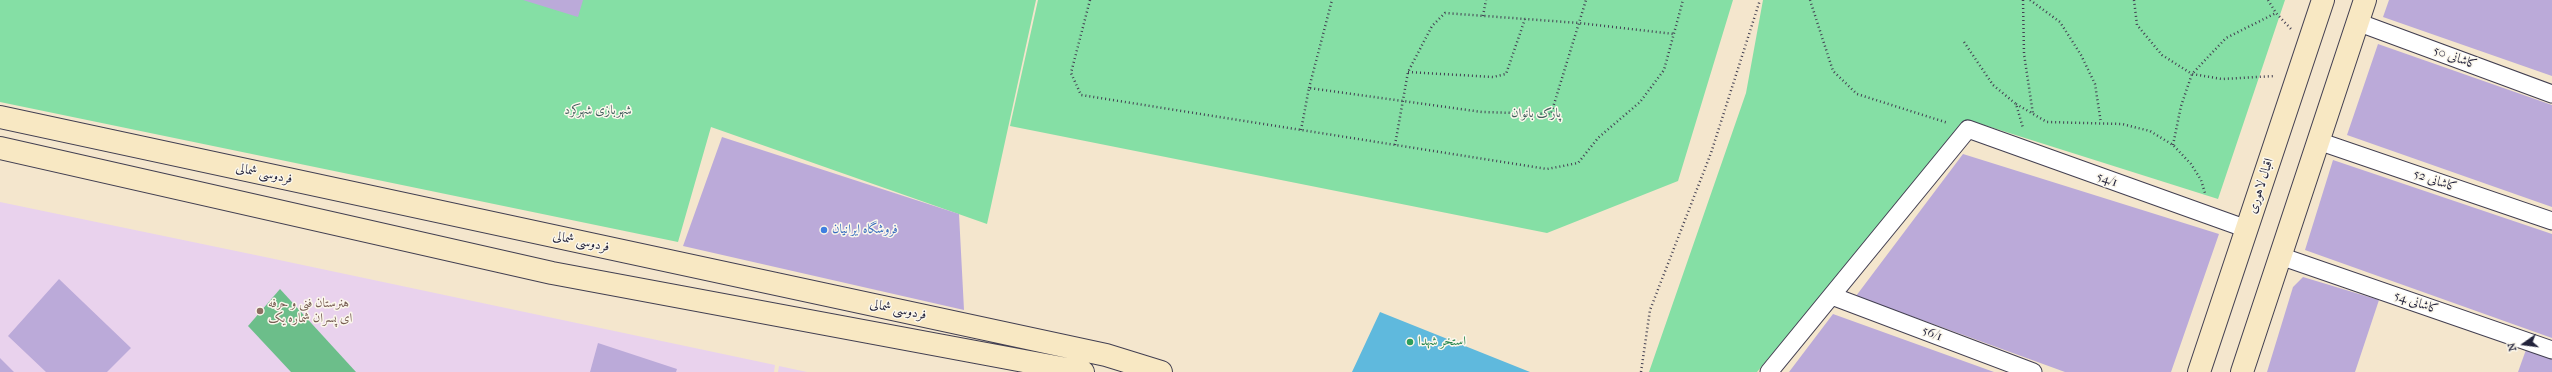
<!DOCTYPE html>
<meta charset="utf-8">
<style>
body{margin:0}
#map{position:relative;width:2552px;height:372px;overflow:hidden;background:#f4e6cd;font-family:"IM FELL French Canon",serif}
canvas{display:block}
.north{position:absolute;left:2504px;top:324px;width:40px;height:40px;-webkit-text-stroke:3px #fbf7ec;paint-order:stroke;rotate:256deg;font-size:11px;font-weight:700;line-height:16px;text-align:center;color:#22223b}
.north::after{content:'';display:block;margin:auto;width:14px;height:18px;background:#22223b;clip-path:polygon(50% 0,100% 100%,50% 72%,0 100%)}
</style>
<div id="map">
<canvas width="2552" height="372"></canvas>
<div class="north">N</div>
</div>
<script>
const g = document.querySelector('canvas').getContext('2d');
g.lineJoin = 'round';
function fill(path, color) {
  g.fillStyle = color;
  g.fill(path, 'evenodd');
}
function poly(rows) {
  const path = new Path2D();
  for (const r of rows) {
    path.moveTo(r[0], r[1]);
    for (let i = 2; i < r.length; i += 2) path.lineTo(r[i], r[i + 1]);
  }
  return path;
}
function strokePath(path, color, width, dash) {
  g.strokeStyle = color;
  g.lineWidth = width;
  g.lineCap = dash ? 'butt' : 'round';
  g.setLineDash(dash || []);
  g.stroke(path);
}
function write(font, color, halo, rows, align = 'center') {
  g.font = font + ' "IM FELL French Canon",Amiri,serif';
  g.lineWidth = 3;
  g.setLineDash([]);
  g.textBaseline = 'middle';
  g.strokeStyle = halo;
  g.fillStyle = color;
  for (const [text, x, y, turn = 0] of rows) {
    g.save();
    g.translate(x, y);
    g.rotate((+turn || 0) * Math.PI / 180);
    g.textAlign = isNaN(turn) ? turn : align;
    if (halo) g.strokeText(text, 0, 0);
    g.fillText(text, 0, 0);
    g.restore();
  }
}
fill(poly([
 [0,202,265,257,775,365,774,372,0,372],
 [779,366,807,372,778,372]
]), '#e9d2ed');
fill(poly([
 [0,0,1036,0,987,224,711,127,678,242,0,102],
 [1038,0,1733,0,1678,181,1547,233,1010,126],
 [1763,0,2285,0,2218,199,1968,120,1757,372,1649,372,1746,93]
]), '#85dfa5');
fill(poly([
 [280,289,356,372,291,372,248,326]
]), '#6cbe8a');
fill(poly([
 [1380,312,1530,372,1352,372]
]), '#5fb9dd');
fill(poly([
 [523,0,583,0,578,17],
 [2389,0,2552,0,2552,76,2383,17],
 [2378,44,2552,105,2552,207,2347,135],
 [722,137,959,214,964,310,683,246],
 [1963,154,2219,234,2171,372,2065,372,1856,296],
 [2333,160,2552,234,2552,338,2305,250],
 [2303,277,2379,300,2355,372,2267,372,2293,287],
 [59,279,131,348,107,372,46,372,8,336],
 [1833,314,1994,372,1789,372],
 [598,343,677,369,676,372,590,372],
 [2527,347,2552,357,2552,372,2518,372],
 [0,358,14,372,0,372]
]), '#bbaad9');
const minor = poly([
 [2357,22,2552,94],
 [2318,141,2552,221],
 [2280,256,2552,350],
 [1832,296,2033,372],
 [1769,372,1968,129,2247,229]
]);
const secondary = poly([
 [0,117,1106,355,1161,372],
 [0,148,552,273,1083,372],
 [2199,372,2323,0],
 [2242,372,2365,0]
]);
strokePath(minor, '#423f51', 19);
strokePath(secondary, '#423f51', 24);
strokePath(poly([
 [1090,0,1071,73,1081,95,1547,169,1578,163,1598,138,1640,102,1664,70,1683,0],
 [1810,0,1833,71,1857,94,1948,123],
 [2023,0,2024,54,2033,114],
 [2030,0,2060,22,2081,55,2095,84,2101,123],
 [2134,0,2137,25,2162,55,2192,74,2222,79,2275,76],
 [2268,0,2276,13,2291,29],
 [1483,16,1486,0],
 [1964,42,1993,85,2016,104,2023,128],
 [1408,72,1493,77,1506,74,1525,19],
 [1309,88,1332,0],
 [2016,104,2047,122,2122,124,2150,131,2173,145,2191,164,2201,180,2205,193],
 [1301,130,1309,88,1482,112,1551,114,1586,0],
 [1395,145,1408,72,1432,26,1445,13,1579,23,1674,34],
 [2173,145,2181,106,2192,74,2226,38,2276,13],
 [1641,372,1650,310,1711,153,1760,0]
]), '#423f51', 2.5, [1, 3]);
strokePath(minor, '#fff', 17);
strokePath(secondary, '#f8e8c3', 22);
for (const [x, y, r, color] of [
 [824,230,4,"#3f7fe0"],
 [260,311,4,"#8d6e63"],
 [1410,342,4,"#2e9e5b"]
]) {
  const dot = new Path2D();
  dot.arc(x, y, r, 0, 2 * Math.PI);
  g.fillStyle = color;
  g.fill(dot);
  strokePath(dot, '#fbf7ec', 1.5);
}
write('13px', '#22223b', '#fbf7ec', [
 ["کاشانی 50",2455,58,20],
 ["فردوسی شمالی",264,174,12],
 ["54/1",2107,180,19],
 ["کاشانی 52",2435,181,19],
 ["اقبال لاهوری",2261,186,-72],
 ["فردوسی شمالی",581,242,12],
 ["کاشانی 54",2416,303,19],
 ["فردوسی شمالی",898,310,12],
 ["56/1",1932,334,21]
]);
write('13px', '#405b5b', '#fbf7ec', [
 ["شهربازی شهرکرد",598,111],
 ["پارک بانوان",1536,114]
]);
write('13px', '#366cbe', '#fbf7ec', [
 ["فروشگاه ایرانیان",832,230]
], 'left');
write('13px', '#785e54', '#fbf7ec', [
 ["هنرستان فنی و حرفه",268,304],
 ["ای پسران شماره یک",268,319]
], 'left');
write('13px', '#27864d', '#fbf7ec', [
 ["استخر شهدا",1418,342]
], 'left');
</script>
